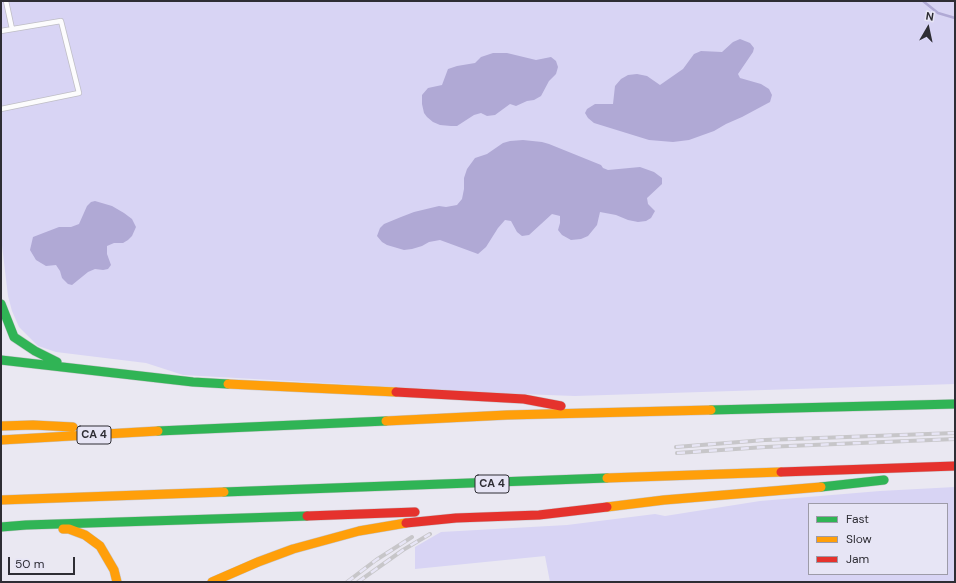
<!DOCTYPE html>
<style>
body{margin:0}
#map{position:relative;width:956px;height:583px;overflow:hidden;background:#eae8f2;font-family:"DM Sans",sans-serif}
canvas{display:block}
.frame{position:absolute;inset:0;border:2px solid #2e2d34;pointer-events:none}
.legend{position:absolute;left:808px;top:503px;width:140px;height:72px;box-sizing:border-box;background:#e7e5f5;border:1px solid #9d9ba8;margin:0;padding:5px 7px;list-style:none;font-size:12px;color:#2e2d34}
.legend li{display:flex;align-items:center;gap:8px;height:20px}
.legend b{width:20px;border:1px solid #9d9ba8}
.north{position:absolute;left:908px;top:8px;width:40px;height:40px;-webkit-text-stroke:3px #e7e5f5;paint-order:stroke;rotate:9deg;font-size:11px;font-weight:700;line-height:16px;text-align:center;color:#2e2d34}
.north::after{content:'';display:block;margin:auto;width:14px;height:18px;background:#2e2d34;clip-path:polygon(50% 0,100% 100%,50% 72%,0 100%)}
.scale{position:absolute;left:8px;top:557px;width:67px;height:18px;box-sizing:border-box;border:2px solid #2e2d34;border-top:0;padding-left:5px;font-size:12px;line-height:14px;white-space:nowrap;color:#2e2d34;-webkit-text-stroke:3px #e7e5f5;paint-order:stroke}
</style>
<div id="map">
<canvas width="956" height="583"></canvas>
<div class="frame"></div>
<ul class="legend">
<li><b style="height:5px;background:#30b455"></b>Fast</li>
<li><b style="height:5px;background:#ff9f0a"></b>Slow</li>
<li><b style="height:5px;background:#e5322d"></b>Jam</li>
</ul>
<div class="north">N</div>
<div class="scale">50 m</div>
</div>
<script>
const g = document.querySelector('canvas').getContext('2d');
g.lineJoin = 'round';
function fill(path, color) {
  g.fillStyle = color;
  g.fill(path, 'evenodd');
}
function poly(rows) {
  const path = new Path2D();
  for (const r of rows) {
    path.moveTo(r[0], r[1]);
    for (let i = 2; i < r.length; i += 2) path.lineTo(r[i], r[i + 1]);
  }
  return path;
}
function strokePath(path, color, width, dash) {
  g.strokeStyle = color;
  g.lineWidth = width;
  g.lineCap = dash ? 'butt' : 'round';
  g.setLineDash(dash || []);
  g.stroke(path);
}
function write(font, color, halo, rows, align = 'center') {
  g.font = font + ' "DM Sans",sans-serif';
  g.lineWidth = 3.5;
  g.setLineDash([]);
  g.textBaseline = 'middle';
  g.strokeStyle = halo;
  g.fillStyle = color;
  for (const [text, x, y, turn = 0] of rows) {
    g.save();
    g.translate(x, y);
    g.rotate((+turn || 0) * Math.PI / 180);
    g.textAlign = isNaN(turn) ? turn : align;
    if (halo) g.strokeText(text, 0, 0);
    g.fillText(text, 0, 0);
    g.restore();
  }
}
fill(poly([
 [1,1,955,1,955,384,575,396,520,394,183,375,146,363,56,352,38,346,19,327,12,311,8,296,1,237],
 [955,487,955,582,550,582,545,556,415,569,415,547,441,532,567,525,655,514,665,516,760,501,880,491],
 [809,504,947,504,947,574,809,574]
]), '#d8d4f4');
fill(poly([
 [740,39,750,43,754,48,753,52,738,74,740,78,761,84,769,89,772,95,770,102,742,117,726,124,714,131,689,140,673,142,649,140,594,123,588,118,585,113,587,109,595,104,613,104,615,86,621,79,628,75,637,74,647,76,660,85,683,69,694,54,701,51,722,52,733,42],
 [493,53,507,53,536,60,551,57,556,61,558,67,556,74,549,81,541,96,534,100,527,101,516,106,510,104,495,115,487,116,481,113,474,115,457,126,451,126,440,125,433,122,427,117,424,113,422,104,422,95,428,88,442,85,448,69,457,66,475,63,481,57],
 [523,140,542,142,549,144,601,165,603,168,608,170,640,167,654,172,662,178,662,184,647,198,648,204,655,211,651,218,646,221,638,222,628,220,616,215,600,212,597,225,588,236,581,239,571,240,562,235,558,230,560,223,560,216,552,214,529,235,522,236,517,232,511,221,505,220,498,228,486,247,478,254,440,240,429,242,422,246,412,249,404,250,387,245,382,242,377,236,380,228,384,224,401,217,414,212,439,206,446,207,457,205,462,199,464,189,464,178,467,169,475,158,487,154,503,143,510,141],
 [95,201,112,206,124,213,132,219,136,227,132,236,128,240,123,243,114,243,107,246,107,254,111,265,108,269,103,270,95,269,88,272,72,285,68,284,62,278,60,271,56,265,46,266,36,260,30,250,33,237,59,227,71,227,79,224,87,206,91,202]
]), '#b0a9d5');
strokePath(poly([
 [923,1,938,13,955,18]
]), '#b0a9d5', 2.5);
const lane = poly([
 [6,1,12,29],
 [1,31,61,21,79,93,1,109]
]);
const fast = poly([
 [1,304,14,337,35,351,57,362],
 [1,360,193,382,228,384],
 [711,410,955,404],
 [158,431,386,421],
 [821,487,884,480],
 [224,492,607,478],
 [1,527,26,525,307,516]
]);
const slow = poly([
 [228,384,396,392],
 [386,421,507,415,711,410],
 [1,426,33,425,73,427],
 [1,440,158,431],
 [607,478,781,472],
 [1,500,224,492],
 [607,507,664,500,821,487],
 [63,529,69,529,85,535,100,546,114,570,117,582],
 [212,582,258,562,293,549,359,531,406,523]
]);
const jam = poly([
 [396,392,524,399,561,406],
 [781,472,955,466],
 [307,516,415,512],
 [406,523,456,518,539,515,607,507]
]);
strokePath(lane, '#bfbec5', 6);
strokePath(fast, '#c6c5ca', 10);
strokePath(slow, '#c6c5ca', 10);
strokePath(jam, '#c6c5ca', 10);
strokePath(lane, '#fcfcfd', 4.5);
strokePath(fast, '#30b455', 9);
strokePath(slow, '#ff9f0a', 9);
strokePath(jam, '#e5322d', 9);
const rail = poly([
 [676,447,765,440,955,433],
 [677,453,765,447,955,439],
 [347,582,376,560,412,537],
 [358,582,403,550,430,534]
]);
strokePath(rail, '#c7c6c9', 4);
strokePath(rail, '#e7e5f5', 2.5, [8]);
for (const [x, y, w] of [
 [94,435,34],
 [492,484,34]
]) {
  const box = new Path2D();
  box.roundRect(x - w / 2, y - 9, w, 18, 3);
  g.fillStyle = '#e7e5f5';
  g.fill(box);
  strokePath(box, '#2e2d34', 1);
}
write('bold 11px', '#2e2d34', null, [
 ["CA 4",94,435],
 ["CA 4",492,484]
]);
</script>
